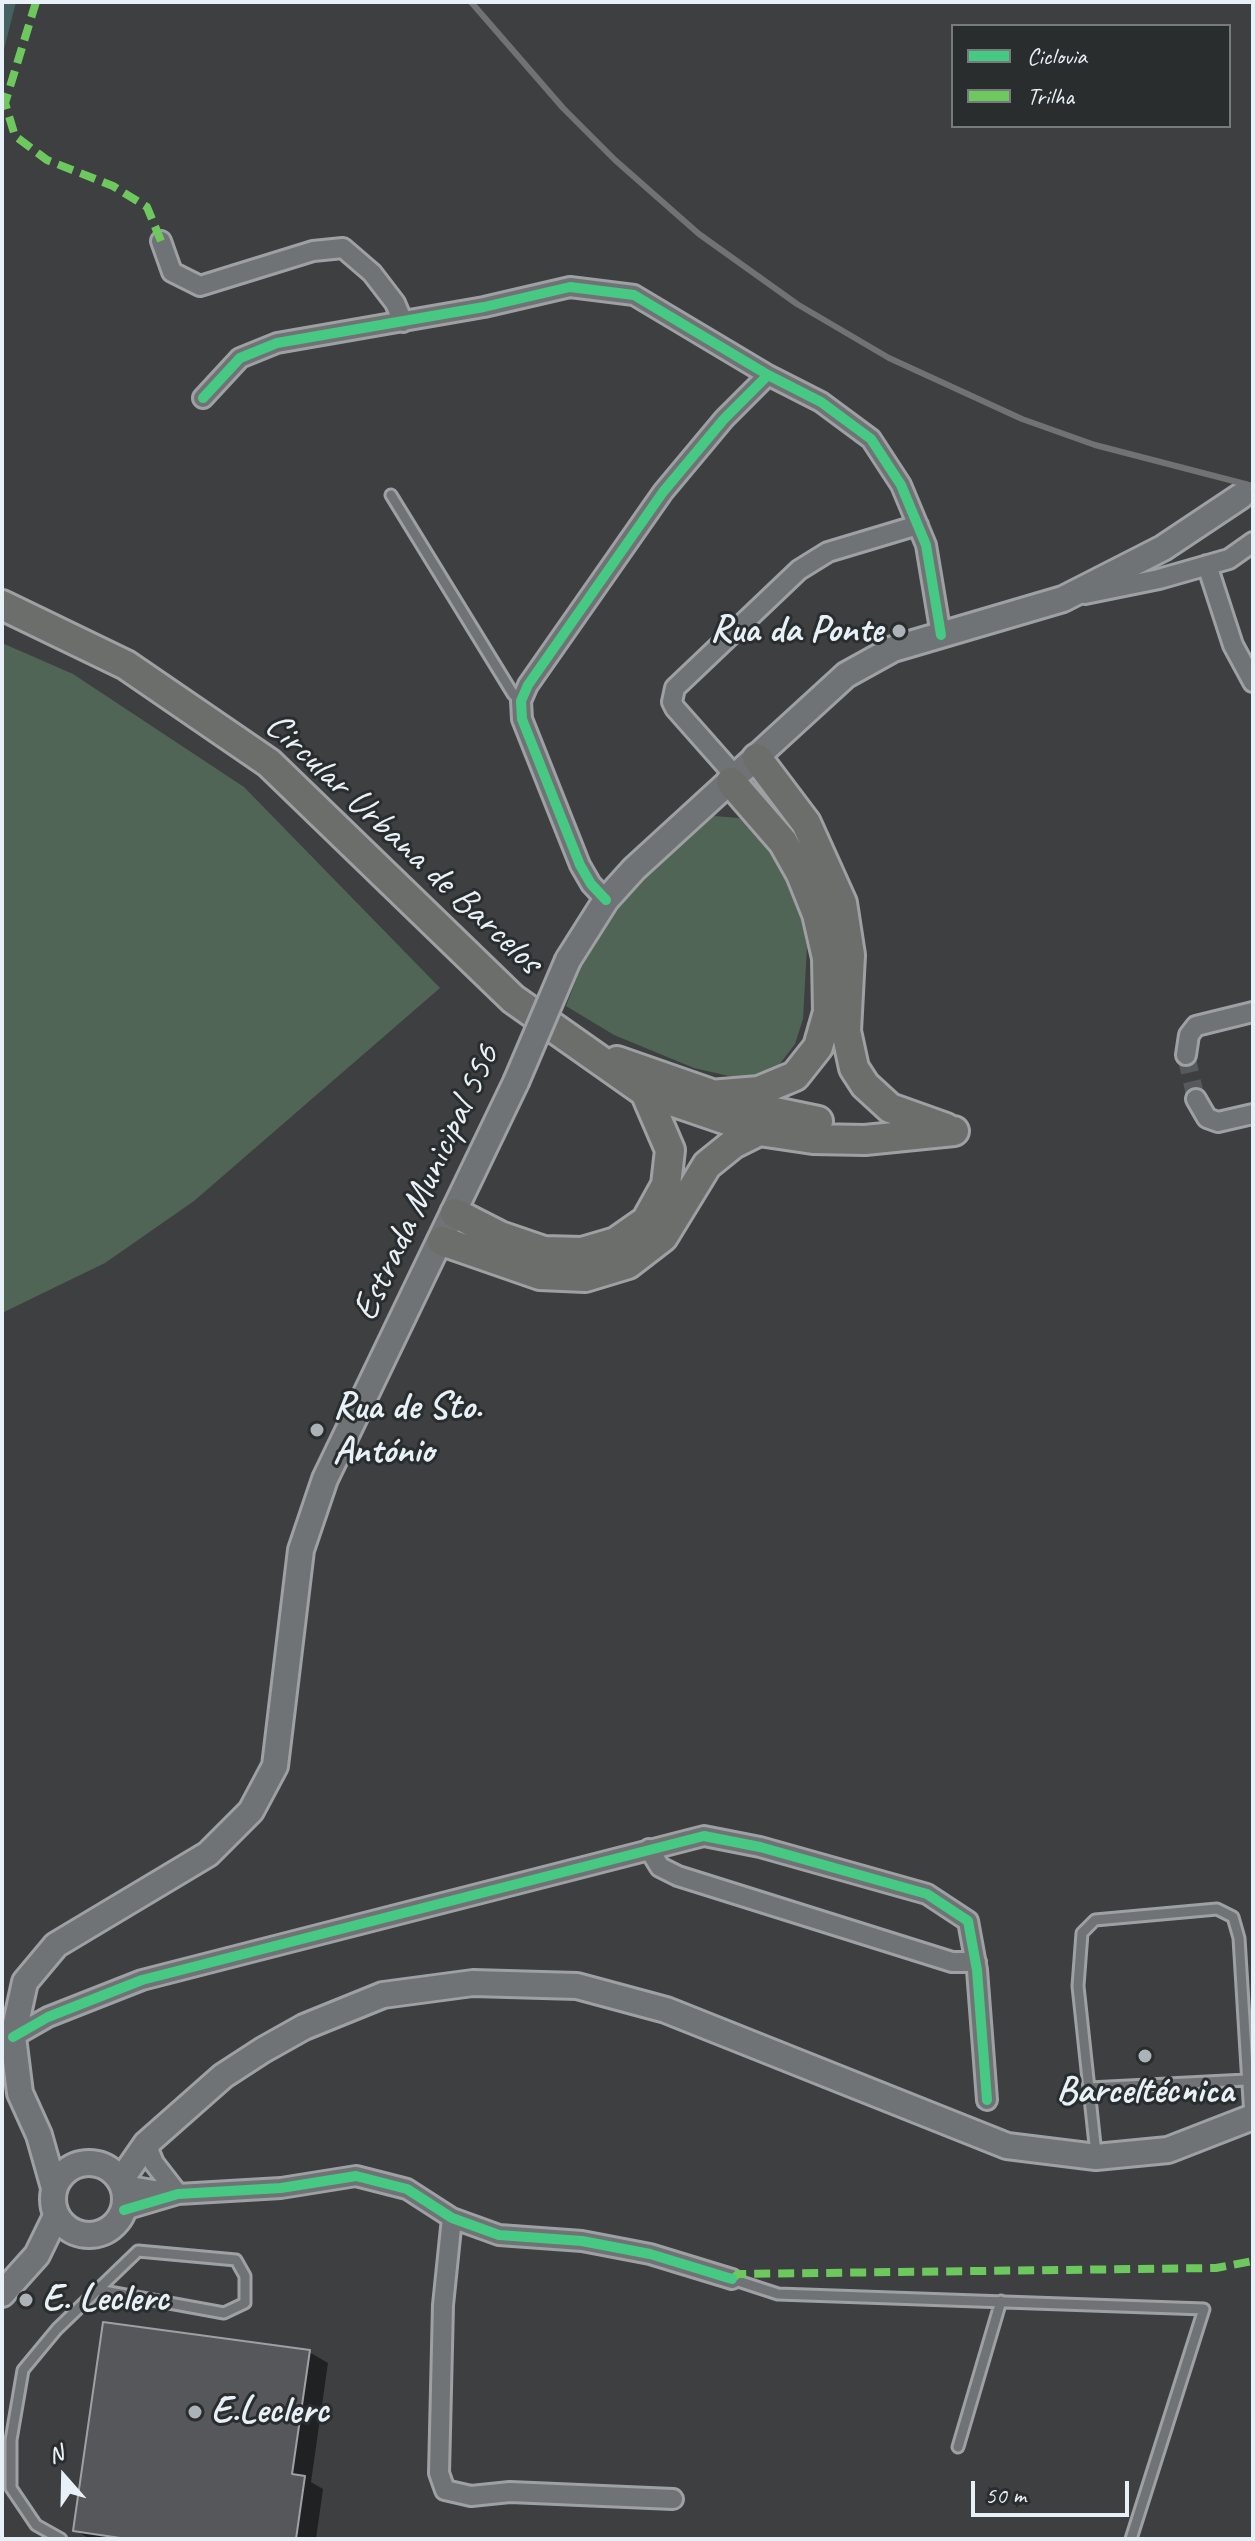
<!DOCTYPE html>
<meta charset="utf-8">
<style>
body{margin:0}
#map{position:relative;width:1255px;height:2541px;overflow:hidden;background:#3d3f41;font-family:Caveat,sans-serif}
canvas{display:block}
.frame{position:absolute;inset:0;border:4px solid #e8f1f8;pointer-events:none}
.legend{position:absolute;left:951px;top:24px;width:280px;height:104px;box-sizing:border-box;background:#2a2d2e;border:2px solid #767b7f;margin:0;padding:10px 14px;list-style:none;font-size:24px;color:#e8f1f8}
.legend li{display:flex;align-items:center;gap:16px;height:40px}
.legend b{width:40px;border:2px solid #767b7f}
.north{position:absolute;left:24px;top:2437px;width:80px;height:80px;-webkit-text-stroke:6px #2a2d2e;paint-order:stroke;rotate:340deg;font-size:22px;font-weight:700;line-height:32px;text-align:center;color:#e8f1f8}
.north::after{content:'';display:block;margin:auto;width:28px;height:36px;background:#e8f1f8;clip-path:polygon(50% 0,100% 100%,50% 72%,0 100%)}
.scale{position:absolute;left:971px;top:2481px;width:158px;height:36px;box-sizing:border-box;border:4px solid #e8f1f8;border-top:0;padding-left:10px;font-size:24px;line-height:28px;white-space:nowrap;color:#e8f1f8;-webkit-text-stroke:6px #2a2d2e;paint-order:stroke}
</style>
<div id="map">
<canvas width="1255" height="2541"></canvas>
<div class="frame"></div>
<ul class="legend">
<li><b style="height:10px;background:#46c982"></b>Ciclovia</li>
<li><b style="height:10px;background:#6dc95d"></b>Trilha</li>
</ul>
<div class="north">N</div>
<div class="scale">50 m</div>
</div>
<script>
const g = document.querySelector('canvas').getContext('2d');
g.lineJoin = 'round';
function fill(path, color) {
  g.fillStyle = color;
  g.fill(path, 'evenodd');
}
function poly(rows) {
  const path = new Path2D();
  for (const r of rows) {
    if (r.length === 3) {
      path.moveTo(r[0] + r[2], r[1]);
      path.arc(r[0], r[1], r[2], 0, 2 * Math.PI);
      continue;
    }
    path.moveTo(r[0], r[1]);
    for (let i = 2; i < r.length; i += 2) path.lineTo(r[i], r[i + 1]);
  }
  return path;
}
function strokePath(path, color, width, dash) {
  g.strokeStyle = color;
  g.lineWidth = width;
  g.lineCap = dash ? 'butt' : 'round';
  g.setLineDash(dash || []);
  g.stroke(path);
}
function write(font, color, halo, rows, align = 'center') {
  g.font = font + ' Caveat,sans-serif';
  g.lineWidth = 6;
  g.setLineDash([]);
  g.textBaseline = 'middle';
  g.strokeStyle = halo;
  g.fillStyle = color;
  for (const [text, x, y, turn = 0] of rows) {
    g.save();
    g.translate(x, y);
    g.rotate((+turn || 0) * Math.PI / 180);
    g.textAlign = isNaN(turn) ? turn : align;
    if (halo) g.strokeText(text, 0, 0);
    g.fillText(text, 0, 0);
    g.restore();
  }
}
fill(poly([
 [2,643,73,674,244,787,440,988,194,1201,105,1263,2,1313],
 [714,816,739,818,760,832,785,872,799,909,807,947,803,1019,795,1044,779,1065,759,1075,733,1077,694,1068,614,1035,566,1006,588,949,623,898,683,838]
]), '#506555');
fill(poly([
 [2,2,16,2,2,57]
]), '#456164');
fill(poly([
 [309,2352,328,2363,311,2482,323,2489,316,2539,90,2539,75,2530]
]), '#0007');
const building = poly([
 [103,2322,310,2350,292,2474,305,2476,296,2539,127,2539,73,2531,103,2322]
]);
fill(building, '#55575a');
strokePath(building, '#9ea0a3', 2);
strokePath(poly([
 [1186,1055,1196,1099]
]), '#575a5c', 18, [18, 9]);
const service = poly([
 [391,495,513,694,521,701],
 [1089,2088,1246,2080],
 [1096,2154,1078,1986,1082,1933,1095,1920,1217,1909,1233,1917,1239,1938,1250,2117],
 [732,2279,778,2294,1204,2309,1131,2539],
 [958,2447,1001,2301],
 [61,2539,36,2525,11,2488,11,2440,23,2370,57,2329,138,2251,236,2260,245,2276,245,2303,224,2313,98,2290]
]);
const minor = poly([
 [161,241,172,272,200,286,313,251,343,248,372,273,395,303,403,322],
 [203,398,240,358,277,343,484,307,570,287,634,295,768,375,821,402,871,439,901,485,926,545,941,635],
 [1207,565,1233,645,1253,682],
 [1085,594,1159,579,1229,559,1253,542],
 [736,777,675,708,672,702,675,688,799,570,828,552,918,525],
 [606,900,591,884,580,865,522,719,521,701,528,685,663,492,724,419,768,375],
 [1186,1055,1189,1035,1196,1026,1253,1012],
 [1196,1099,1207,1118,1218,1122,1253,1114],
 [649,1849,660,1867,678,1876,952,1962,976,1962],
 [13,2037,48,2017,142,1980,704,1836,760,1847,927,1894,968,1921,977,1970,987,2100],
 [146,2144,154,2163,178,2194],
 [123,2185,171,2193],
 [124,2210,178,2194,281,2188,356,2176,407,2189,452,2218,499,2235,582,2241,650,2254,732,2279],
 [452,2218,443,2305,439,2473,445,2490,471,2496,510,2492,673,2499]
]);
const secondary = poly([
 [568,960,606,900,634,869,846,675,893,649,1063,599,1163,548,1241,496],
 [89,2199,36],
 [121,2180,146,2144,223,2076,263,2050,304,2027,383,1995,473,1983,577,1986,666,2010,1007,2146,1096,2157,1168,2150,1253,2117],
 [54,2188,39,2135,20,2093,13,2037,25,1982,56,1945,208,1854,251,1811,275,1766,301,1550,325,1479,516,1082],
 [2,2294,37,2255,56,2216]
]);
const primary = poly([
 [2,605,126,665,269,763,513,999,645,1092,759,1131,813,1139,865,1140,954,1131],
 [757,758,806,823,842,903,850,955,846,1031,854,1068,865,1085,890,1108,946,1128],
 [617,1061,746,1106,818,1121],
 [710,1095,759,1091,795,1076,818,1047,828,1012,827,958,817,914,801,874,783,842,731,782],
 [455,1213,500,1236,544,1251,582,1252,616,1242,646,1221,666,1185,670,1150,645,1092],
 [442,1241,540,1275,585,1277,628,1264,663,1237,707,1165,733,1144,759,1131]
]);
strokePath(service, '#9ea0a3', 15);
strokePath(minor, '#9ea0a3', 24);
strokePath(secondary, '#9ea0a3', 30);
strokePath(primary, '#9ea0a3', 34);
strokePath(service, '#6f7376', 9);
strokePath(minor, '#6f7376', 18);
strokePath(secondary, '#6f7376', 24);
strokePath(primary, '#6c6e6c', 28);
strokePath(poly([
 [471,2,563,108,615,160,699,234,797,304,889,358,1022,419,1095,445,1253,486]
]), '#707273', 6);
const secondaryBridge = poly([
 [516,1082,568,960]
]);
strokePath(secondaryBridge, '#9ea0a3', 30, []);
strokePath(secondaryBridge, '#6f7376', 24);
strokePath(poly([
 [36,2,5,103,15,136,47,160,113,186,147,207,161,241],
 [732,2279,738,2274,1216,2268,1253,2261]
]), '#6dc95d', 8, [16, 8]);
strokePath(poly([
 [203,398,240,358,277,343,484,307,570,287,634,295,768,375,821,402,871,439,901,485,926,545,941,635],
 [606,900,591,884,580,865,522,719,521,701,528,685,663,492,724,419,768,375],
 [13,2037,48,2017,142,1980,704,1836,760,1847,927,1894,968,1921,977,1970,987,2100],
 [124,2210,178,2194,281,2188,356,2176,407,2189,452,2218,499,2235,582,2241,650,2254,732,2279]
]), '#46c982', 10);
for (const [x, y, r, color] of [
 [899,631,8,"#acb3b8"],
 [317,1430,8,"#acb3b8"],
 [1145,2056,8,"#acb3b8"],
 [26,2300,8,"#acb3b8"],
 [195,2412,8,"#acb3b8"]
]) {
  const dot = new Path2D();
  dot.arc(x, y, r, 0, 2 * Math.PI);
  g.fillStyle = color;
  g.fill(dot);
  strokePath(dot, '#2a2d2e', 3);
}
write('bold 38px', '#e8f1f8', '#2a2d2e', [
 ["Rua da Ponte",883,631,"right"],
 ["Rua de Sto.",333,1408],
 ["António",333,1452],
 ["Barceltécnica",1145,2092,"center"],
 ["E. Leclerc",42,2300],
 ["E.Leclerc",211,2412]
], 'left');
write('38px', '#e8f1f8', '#2a2d2e', [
 ["Circular Urbana de Barcelos",403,844,43],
 ["Estrada Municipal 556",427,1183,-65]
]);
</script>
